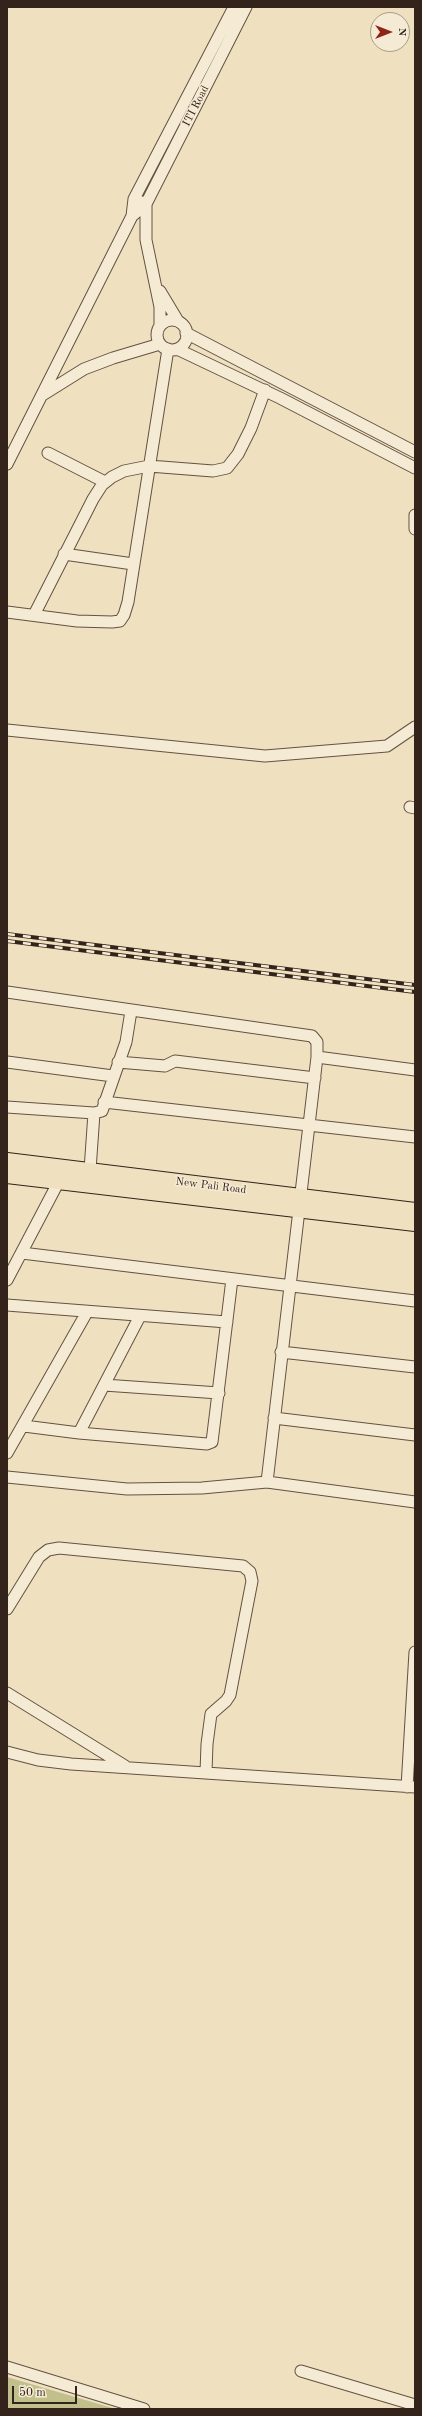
<!DOCTYPE html>
<style>
body{margin:0}
#map{position:relative;width:422px;height:2416px;overflow:hidden;background:#efe0bf;font-family:"Old Standard TT",serif}
canvas{display:block}
.frame{position:absolute;inset:0;border:8px solid #33231a;pointer-events:none}
.north{position:absolute;left:370px;top:12px;width:40px;height:40px;box-sizing:border-box;background:#f5ebd5;border:1px solid #a79b8a;border-radius:50%;rotate:90deg;font-size:11px;font-weight:700;line-height:16px;text-align:center;color:#33231a}
.north::after{content:'';display:block;margin:auto;width:14px;height:18px;background:#8f2418;clip-path:polygon(50% 0,100% 100%,50% 72%,0 100%)}
.scale{position:absolute;left:12px;top:2386px;width:65px;height:18px;box-sizing:border-box;border:2px solid #33231a;border-top:0;padding-left:5px;font-size:12px;line-height:14px;white-space:nowrap;color:#33231a;-webkit-text-stroke:3px #f5ebd5;paint-order:stroke}
</style>
<div id="map">
<canvas width="422" height="2416"></canvas>
<div class="frame"></div>
<div class="north">N</div>
<div class="scale">50 m</div>
</div>
<script>
const g = document.querySelector('canvas').getContext('2d');
g.lineJoin = 'round';
function fill(path, color) {
  g.fillStyle = color;
  g.fill(path, 'evenodd');
}
function poly(rows) {
  const path = new Path2D();
  for (const r of rows) {
    if (r.length === 3) {
      path.moveTo(r[0] + r[2], r[1]);
      path.arc(r[0], r[1], r[2], 0, 2 * Math.PI);
      continue;
    }
    path.moveTo(r[0], r[1]);
    for (let i = 2; i < r.length; i += 2) path.lineTo(r[i], r[i + 1]);
  }
  return path;
}
function strokePath(path, color, width, dash) {
  g.strokeStyle = color;
  g.lineWidth = width;
  g.lineCap = dash ? 'butt' : 'round';
  g.setLineDash(dash || []);
  g.stroke(path);
}
function write(font, color, halo, rows, align = 'center') {
  g.font = font + ' "Old Standard TT",serif';
  g.lineWidth = 3;
  g.setLineDash([]);
  g.textBaseline = 'middle';
  g.strokeStyle = halo;
  g.fillStyle = color;
  for (const [text, x, y, turn = 0] of rows) {
    g.save();
    g.translate(x, y);
    g.rotate((+turn || 0) * Math.PI / 180);
    g.textAlign = isNaN(turn) ? turn : align;
    if (halo) g.strokeText(text, 0, 0);
    g.fillText(text, 0, 0);
    g.restore();
  }
}
fill(poly([
 [7,2377,116,2409,7,2409]
]), '#c1c08c');
const minor = poly([
 [142,202,146,204,146,240,160,307,160,326],
 [132,216,146,204,246,7],
 [160,291,178,321],
 [172,335,15],
 [186,333,415,452],
 [177,349,280,398,415,468],
 [44,394,84,369,113,358,160,344],
 [48,453,105,482],
 [7,464,132,216,134,199,234,7],
 [415,515,415,529],
 [64,554,133,564],
 [7,612,77,621,112,622,120,621,124,615,128,602,168,349],
 [34,615,93,499,102,485,112,477,124,471,149,466,213,471,227,468,238,454,251,428,265,390],
 [7,730,265,756,387,746,415,727],
 [410,807,415,808],
 [7,992,312,1036,317,1042,317,1057],
 [7,1062,113,1076],
 [118,1062,165,1066,175,1061,315,1078],
 [104,1102,415,1137],
 [7,1107,94,1113],
 [90,1170,94,1113,102,1111,126,1042,131,1011],
 [22,1253,415,1301],
 [7,1280,59,1181],
 [7,1305,227,1322],
 [281,1352,415,1367],
 [104,1385,219,1393],
 [274,1418,415,1435],
 [24,1426,79,1433,207,1444,212,1442,232,1279],
 [79,1433,140,1316],
 [7,1453,87,1312],
 [7,1477,127,1489,202,1488,267,1482,415,1502],
 [267,1482,317,1057,415,1070],
 [7,1609,39,1557,48,1550,59,1548,243,1566,250,1572,252,1581,230,1695,226,1701,211,1714,207,1744,206,1772],
 [7,1693,125,1766],
 [7,1752,38,1760,71,1764,415,1787],
 [407,1787,415,1652],
 [7,2367,144,2409],
 [301,2371,415,2405]
]);
const highway = poly([
 [7,1161,415,1211],
 [7,1175,415,1223]
]);
strokePath(minor, '#625243', 13);
strokePath(highway, '#33231a', 18);
strokePath(minor, '#f5ebd5', 11);
strokePath(highway, '#efe0bf', 16);
const rail = poly([
 [7,934,415,985],
 [7,941,415,992]
]);
strokePath(rail, '#33231a', 4);
strokePath(rail, '#f5ebd5', 2.5, [8]);
write('11px', '#33231a', '#f5ebd5', [
 ["ITI Road",196,106,-63],
 ["New Pali Road",211,1186,7]
]);
</script>
